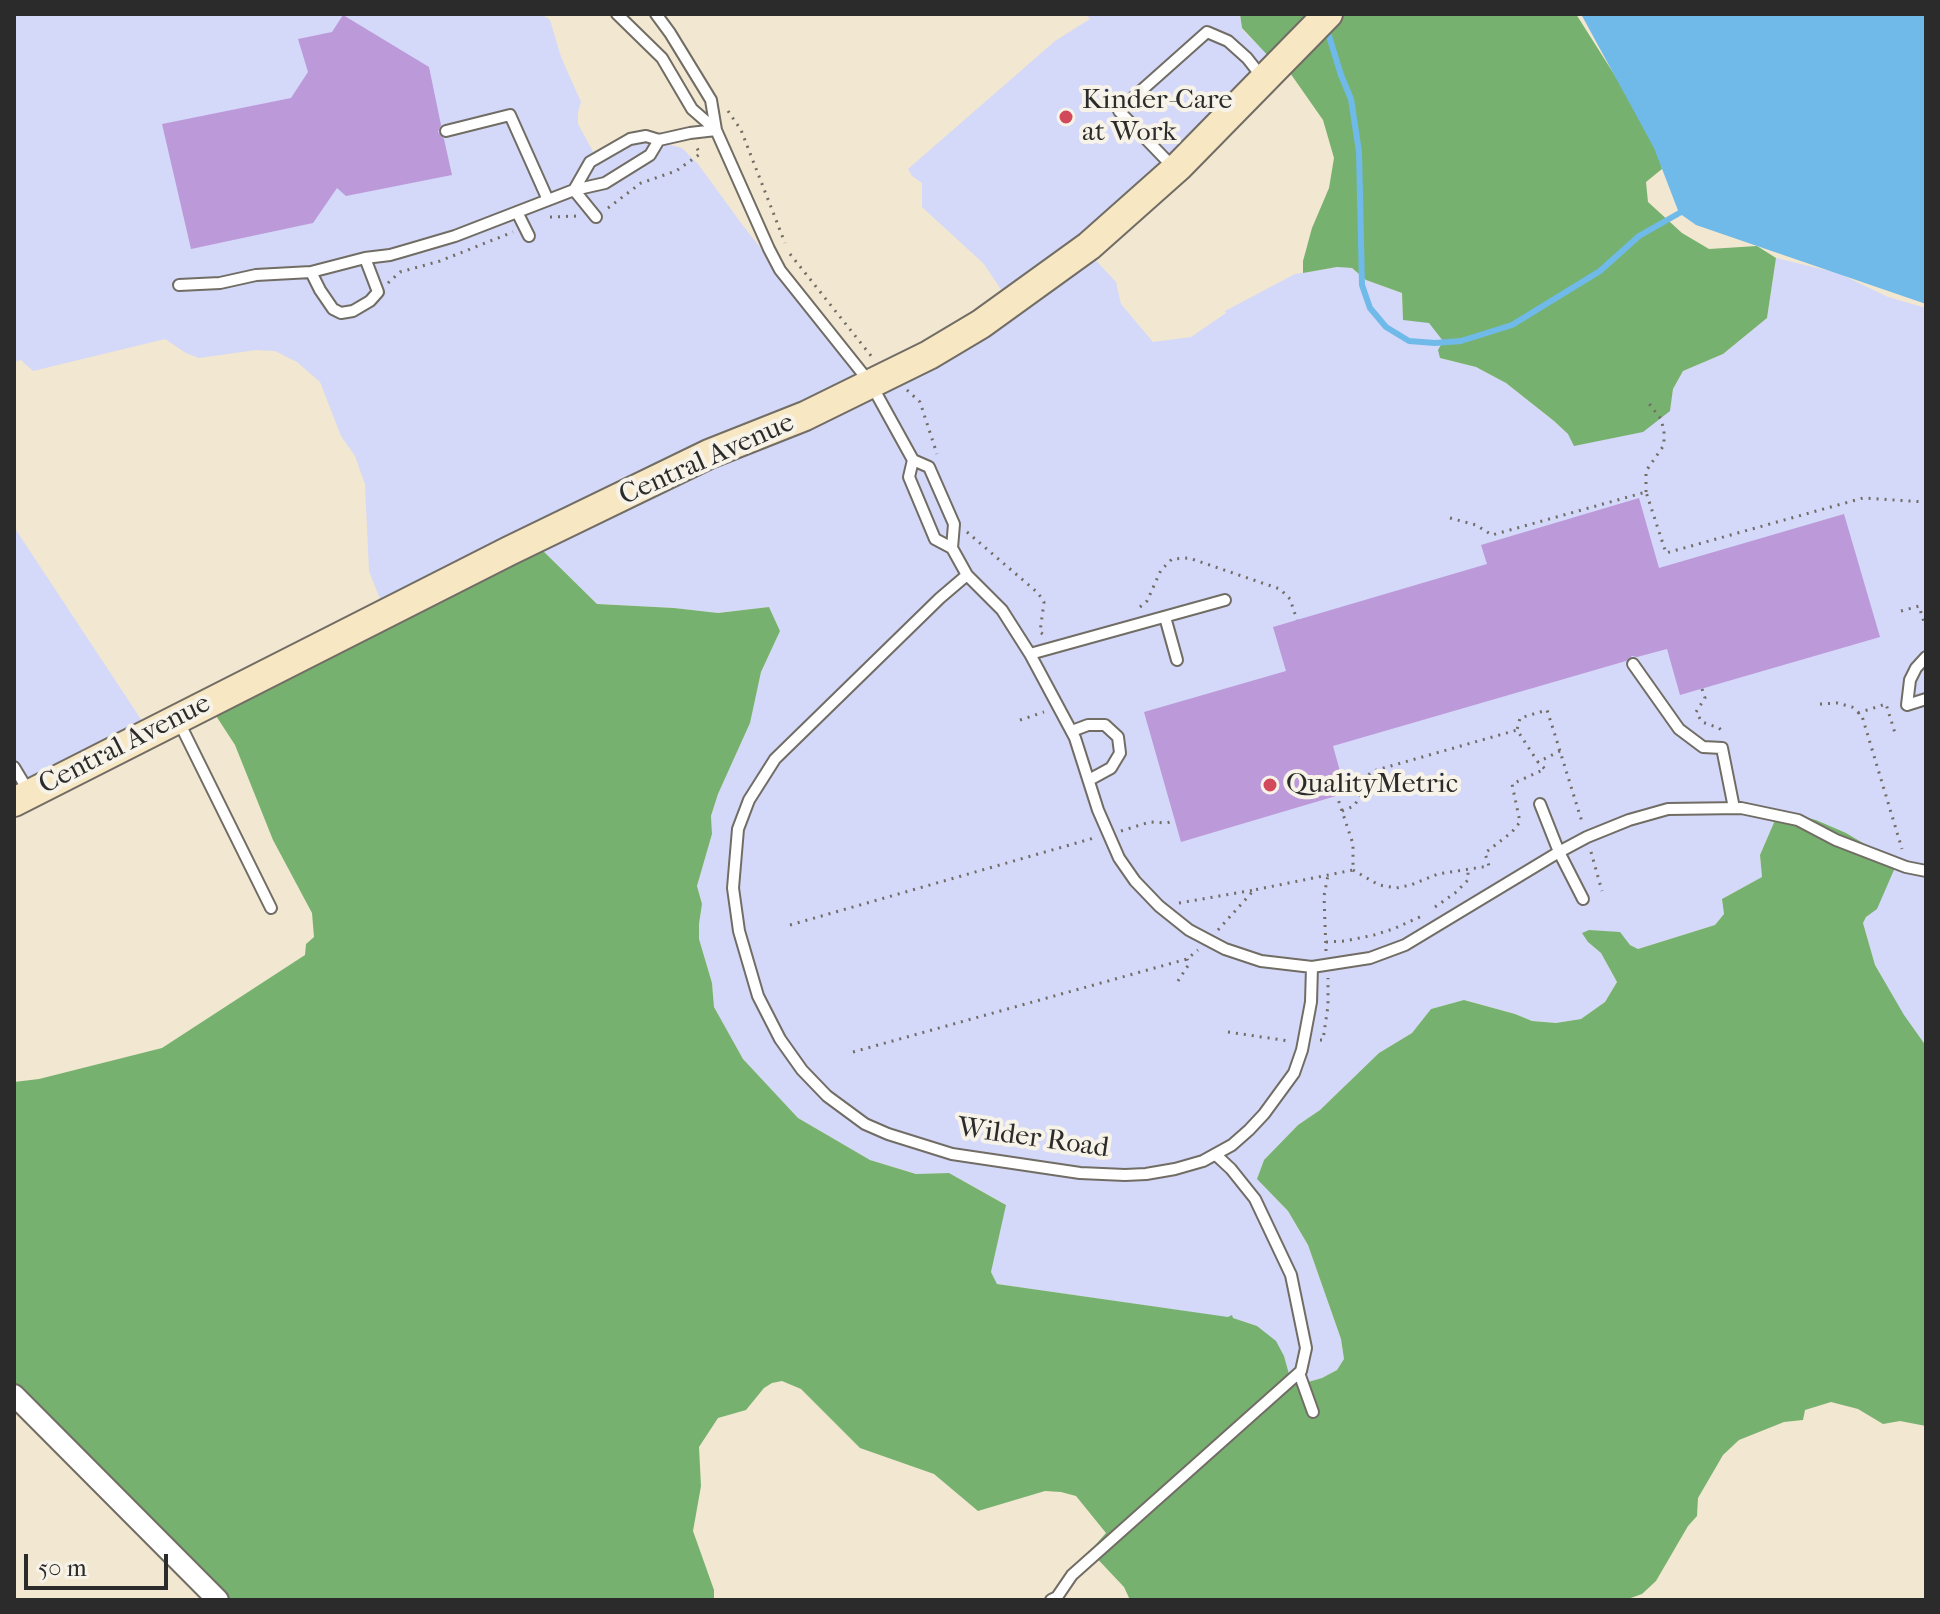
<!DOCTYPE html>
<style>
body{margin:0}
#map{position:relative;width:1940px;height:1614px;overflow:hidden;background:#f2e7d0;font-family:"IM FELL French Canon",serif}
canvas{display:block}
.frame{position:absolute;inset:0;border:16px solid #2b2b2b;pointer-events:none}
.scale{position:absolute;left:24px;top:1554px;width:144px;height:36px;box-sizing:border-box;border:4px solid #2b2b2b;border-top:0;padding-left:10px;font-size:24px;line-height:28px;white-space:nowrap;color:#2b2b2b;-webkit-text-stroke:6px #f7f3e8;paint-order:stroke}
</style>
<div id="map">
<canvas width="1940" height="1614"></canvas>
<div class="frame"></div>
<div class="scale">50 m</div>
</div>
<script>
const g = document.querySelector('canvas').getContext('2d');
g.lineJoin = 'round';
function fill(path, color) {
  g.fillStyle = color;
  g.fill(path, 'evenodd');
}
function poly(rows) {
  const path = new Path2D();
  for (const r of rows) {
    path.moveTo(r[0], r[1]);
    for (let i = 2; i < r.length; i += 2) path.lineTo(r[i], r[i + 1]);
  }
  return path;
}
function strokePath(path, color, width, dash) {
  g.strokeStyle = color;
  g.lineWidth = width;
  g.lineCap = dash ? 'butt' : 'round';
  g.setLineDash(dash || []);
  g.stroke(path);
}
function write(font, color, halo, rows, align = 'center') {
  g.font = font + ' "IM FELL French Canon",serif';
  g.lineWidth = 8;
  g.setLineDash([]);
  g.textBaseline = 'middle';
  g.strokeStyle = halo;
  g.fillStyle = color;
  for (const [text, x, y, turn = 0] of rows) {
    g.save();
    g.translate(x, y);
    g.rotate((+turn || 0) * Math.PI / 180);
    g.textAlign = isNaN(turn) ? turn : align;
    if (halo) g.strokeText(text, 0, 0);
    g.fillText(text, 0, 0);
    g.restore();
  }
}
fill(poly([
 [14,14,541,14,550,20,561,57,581,102,578,112,578,124,595,155,646,138,682,148,698,164,741,223,866,383,1010,303,984,264,922,207,922,183,912,176,908,169,1055,41,1090,19,1086,14,1240,14,1242,29,1272,60,1087,251,1116,282,1121,304,1153,342,1191,337,1226,313,1225,311,1295,274,1337,267,1352,268,1366,280,1402,293,1403,320,1429,322,1438,332,1443,341,1440,358,1476,367,1506,383,1554,421,1568,434,1670,411,1673,389,1683,371,1723,354,1767,318,1776,258,1838,273,1888,297,1926,308,1926,1046,1904,1016,1875,965,1863,923,1897,863,1846,833,1816,820,1779,811,1760,855,1762,877,1722,899,1724,914,1715,925,1638,949,1630,945,1588,942,1601,953,1617,982,1605,1002,1581,1019,1556,1023,1532,1021,1515,1014,1465,1000,1431,1009,1412,1033,1379,1053,1320,1110,1298,1125,1264,1160,1257,1179,1288,1211,1308,1245,1341,1339,1344,1359,1337,1370,1322,1378,1308,1382,1297,1382,1289,1374,1284,1356,1257,1326,1233,1318,997,1284,991,1272,1005,1204,949,1173,917,1174,870,1160,798,1118,743,1059,714,1007,712,983,699,939,699,924,702,904,697,886,712,834,711,817,718,794,750,723,761,672,780,631,769,607,718,613,674,608,597,604,535,543,386,614,369,571,365,484,355,456,341,436,320,382,297,362,275,351,256,350,199,358,186,353,165,339,33,371,21,360,14,362],
 [14,527,150,733,14,804]
]), '#d4d8f9');
fill(poly([
 [1240,14,1576,14,1631,101,1653,128,1662,169,1646,182,1648,202,1682,233,1709,249,1757,246,1776,258,1767,318,1723,354,1683,371,1673,389,1670,411,1643,432,1574,446,1568,434,1554,421,1506,383,1476,367,1440,358,1438,350,1443,341,1429,323,1403,320,1402,293,1366,280,1352,268,1337,267,1303,273,1303,261,1312,228,1329,188,1334,158,1323,120,1288,70,1272,60,1242,28],
 [535,543,597,604,674,608,718,613,769,607,780,631,761,672,750,723,718,794,711,816,712,834,697,886,702,904,699,924,699,939,712,983,714,1007,743,1059,798,1118,870,1160,916,1174,949,1173,1006,1205,991,1272,997,1284,1228,1317,1232,1315,1233,1318,1257,1326,1276,1341,1284,1356,1289,1374,1297,1382,1308,1382,1322,1378,1337,1370,1344,1359,1341,1339,1308,1245,1288,1211,1257,1179,1264,1160,1298,1125,1320,1110,1379,1053,1412,1033,1431,1009,1464,1000,1515,1014,1532,1021,1556,1023,1581,1019,1605,1002,1617,982,1601,953,1588,942,1582,933,1589,930,1620,932,1630,945,1638,949,1715,925,1724,914,1722,899,1762,877,1760,855,1779,811,1816,820,1846,833,1897,863,1877,909,1866,917,1863,923,1875,965,1904,1015,1926,1046,1926,1426,1900,1421,1883,1424,1858,1409,1831,1402,1805,1410,1803,1420,1784,1422,1739,1440,1723,1455,1698,1498,1697,1516,1688,1526,1656,1581,1642,1594,1625,1600,1130,1600,1124,1587,1090,1551,1106,1533,1076,1496,1061,1492,1045,1491,978,1511,934,1474,860,1448,801,1389,782,1381,772,1383,764,1388,746,1410,718,1418,699,1447,701,1486,693,1531,714,1590,714,1600,216,1600,14,1398,14,1082,39,1079,162,1048,305,955,306,944,314,937,312,913,273,840,235,745,209,705]
]), '#77b170');
fill(poly([
 [1581,14,1926,14,1926,304,1696,225,1679,213,1654,148]
]), '#70bae9');
strokePath(poly([
 [1329,36,1341,75,1351,99,1359,152,1362,285,1370,308,1386,327,1409,341,1435,343,1461,341,1512,325,1600,271,1639,236,1683,211]
]), '#70bae9', 6);
fill(poly([
 [343,15,429,67,441,125,438,132,444,139,452,175,346,196,337,188,313,223,191,249,162,124,291,98,308,72,298,39,332,32],
 [1639,498,1659,568,1844,514,1880,637,1680,695,1667,649,1637,657,1632,656,1626,661,1333,746,1346,793,1181,842,1144,712,1286,671,1273,627,1487,564,1481,545]
]), '#bc99d9');
const service = poly([
 [617,14,662,58,692,109,716,130],
 [656,14,670,33,711,100,716,130],
 [1134,97,1207,32,1228,41,1247,58,1262,77],
 [1119,111,1173,167],
 [446,131,510,115,548,200],
 [574,190,590,162,630,139,646,136,659,140,690,133,716,130,769,249,780,270,871,384,913,460,929,467,954,524,952,548,967,575,940,598,775,759,749,800,738,829,733,888,739,931,758,996,780,1039,802,1070,827,1096,865,1124,888,1134,952,1154,1080,1173,1125,1175,1146,1174,1175,1169,1203,1161,1232,1145,1249,1130,1264,1114,1294,1073,1302,1050,1311,1002,1312,967,1370,958,1405,945,1559,852,1587,837,1629,820,1668,809,1741,808,1798,820,1836,840,1906,867,1926,871],
 [574,190,596,217],
 [517,212,529,236],
 [311,272,320,290,333,309,341,313,353,311,370,301,378,292,365,258],
 [179,285,220,283,256,275,311,272,365,258,390,255,404,251,455,236,574,190,605,183,650,155,659,140],
 [913,460,909,477,935,539,952,548],
 [967,575,1002,610,1030,654,1225,600],
 [1165,617,1177,660],
 [1030,654,1075,738,1098,810,1119,858,1135,881,1159,906,1189,930,1225,949,1261,961,1312,967],
 [1926,657,1916,668,1910,680,1907,705,1926,699],
 [1633,664,1679,729,1703,747,1722,748,1734,808],
 [178,720,271,908],
 [1072,731,1088,725,1105,725,1118,737,1120,753,1111,768,1089,780],
 [14,767,29,792],
 [1540,804,1559,852,1583,899],
 [1299,1373,1313,1412],
 [1051,1600,1057,1597,1072,1575,1301,1371,1306,1348,1291,1275,1255,1199,1231,1169,1216,1155]
]);
const minor = poly([
 [14,1395,218,1600]
]);
const secondary = poly([
 [14,802,509,551,709,454,805,416,929,355,981,324,1089,246,1179,166,1328,14]
]);
strokePath(service, '#716d65', 14);
strokePath(minor, '#716d65', 24);
strokePath(secondary, '#716d65', 32);
strokePath(poly([
 [728,111,741,130,785,243],
 [608,208,641,183,676,171,700,154,696,146],
 [550,217,578,216],
 [790,254,872,357],
 [388,283,400,272,440,261,513,232],
 [907,390,920,402,937,454],
 [1646,492,1646,471,1664,445,1664,431,1661,419,1647,401],
 [1450,518,1476,525,1492,535,1646,492,1666,553,1863,498,1926,502],
 [967,532,1038,593,1044,602,1040,632,1044,635],
 [1140,607,1147,601,1161,570,1172,559,1189,558,1280,589,1290,599,1297,620],
 [1901,611,1919,606,1924,622,1926,621],
 [1702,689,1705,698,1696,712,1702,722,1719,728,1722,731,1722,735],
 [1820,704,1837,703,1852,707,1862,716,1902,849],
 [1858,713,1886,704,1895,733],
 [1020,720,1044,712],
 [1560,751,1538,762,1517,730,1520,718,1547,710,1555,735,1582,822],
 [1342,811,1354,806,1361,795,1367,776,1373,771,1517,730],
 [1121,831,1150,822,1166,823,1175,821],
 [1591,852,1602,891],
 [1353,870,1379,885,1396,888,1411,885,1438,874,1489,866,1485,853,1512,832,1520,822,1512,784,1545,769,1538,762],
 [1179,903,1254,890],
 [1435,907,1455,893,1468,880,1468,869],
 [790,925,1094,838],
 [1218,930,1254,890,1353,870,1353,844,1337,796],
 [1326,942,1345,941,1374,935,1393,929,1422,916],
 [1326,951,1324,896,1328,875],
 [1178,981,1189,964,1187,959],
 [1228,1032,1289,1041],
 [1320,1040,1323,1040,1328,1006,1328,978],
 [853,1052,1187,959,1198,950]
]), '#716d65', 3, [2, 6]);
strokePath(service, '#fff', 10);
strokePath(minor, '#fff', 20);
strokePath(secondary, '#f8e7c3', 28);
for (const [x, y, r, color] of [
 [1066,117,8,"#d1495b"],
 [1270,785,8,"#d1495b"]
]) {
  const dot = new Path2D();
  dot.arc(x, y, r, 0, 2 * Math.PI);
  g.fillStyle = color;
  g.fill(dot);
  strokePath(dot, '#f7f3e8', 3);
}
write('28px', '#2b2b2b', '#f7f3e8', [
 ["Kinder-Care",1082,101],
 ["at Work",1082,133],
 ["QualityMetric",1286,785]
], 'left');
write('28px', '#2b2b2b', '#f7f3e8', [
 ["Central Avenue",707,460,-24],
 ["Central Avenue",125,745,-27],
 ["Wilder Road",1033,1139,8]
]);
</script>
